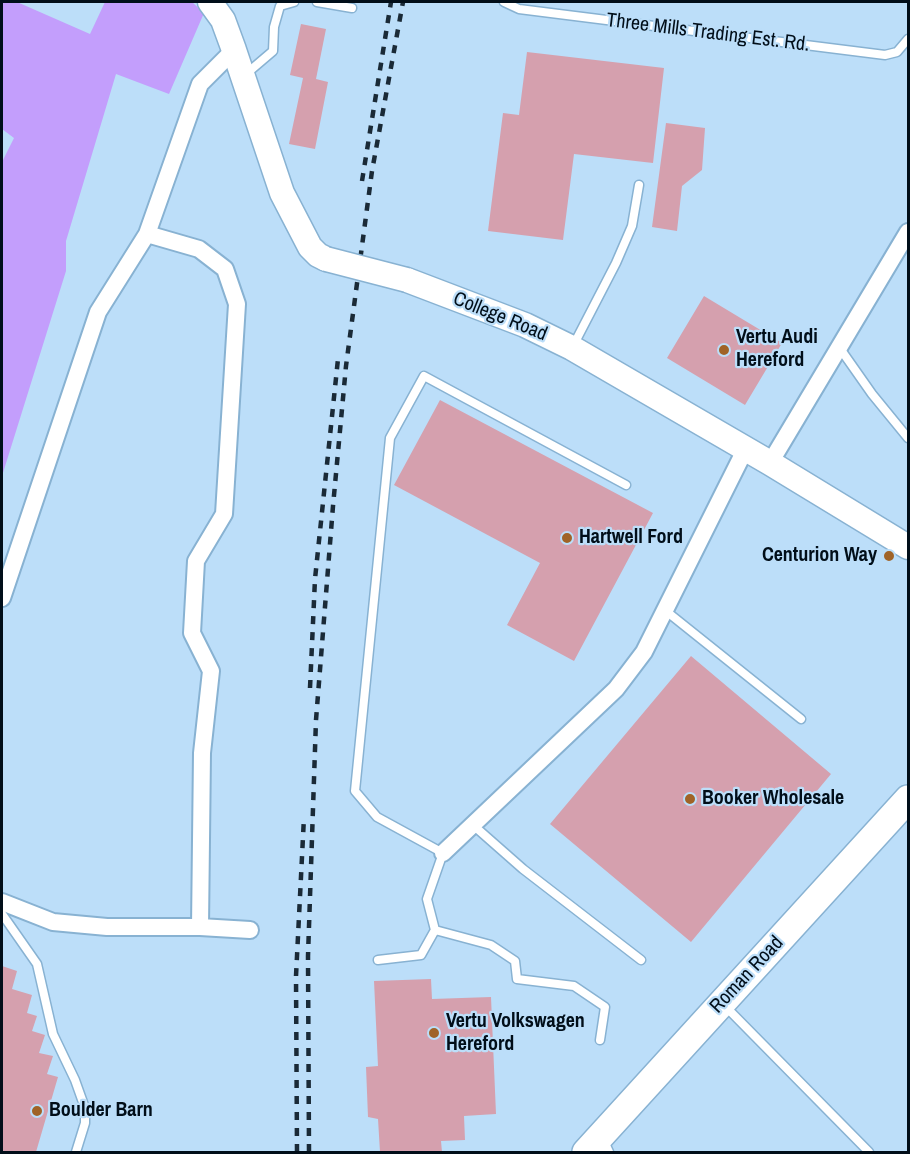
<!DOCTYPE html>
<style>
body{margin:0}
#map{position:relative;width:910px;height:1154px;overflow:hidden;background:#bcdef9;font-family:"Archivo Narrow",sans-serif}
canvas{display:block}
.frame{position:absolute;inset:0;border:3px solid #010e19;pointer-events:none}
</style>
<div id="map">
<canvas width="910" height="1154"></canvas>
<div class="frame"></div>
</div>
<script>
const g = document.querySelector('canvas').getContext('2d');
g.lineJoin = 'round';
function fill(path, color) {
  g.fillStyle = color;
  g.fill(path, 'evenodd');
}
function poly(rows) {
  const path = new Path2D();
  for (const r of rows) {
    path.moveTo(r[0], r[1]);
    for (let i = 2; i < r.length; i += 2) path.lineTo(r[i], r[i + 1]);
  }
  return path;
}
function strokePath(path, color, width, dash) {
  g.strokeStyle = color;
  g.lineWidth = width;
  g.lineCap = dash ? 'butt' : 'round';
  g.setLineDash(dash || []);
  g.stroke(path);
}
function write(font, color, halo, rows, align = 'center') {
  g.font = font + ' "Archivo Narrow",sans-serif';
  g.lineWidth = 4.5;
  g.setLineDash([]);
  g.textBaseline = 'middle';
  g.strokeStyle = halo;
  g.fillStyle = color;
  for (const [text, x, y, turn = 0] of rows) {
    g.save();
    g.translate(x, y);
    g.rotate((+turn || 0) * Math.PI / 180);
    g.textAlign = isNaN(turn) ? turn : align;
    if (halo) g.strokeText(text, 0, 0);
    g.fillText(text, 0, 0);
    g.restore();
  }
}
fill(poly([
 [2,2,17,2,90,34,105,2,192,2,204,13,169,94,116,74,66,241,66,271,2,476,2,162,14,138,2,129]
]), '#c39efc');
fill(poly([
 [301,24,326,29,316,79,328,82,315,149,289,144,303,78,290,75],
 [527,52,664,68,653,163,574,154,563,240,488,231,503,113,519,115],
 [666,123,705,128,702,170,682,186,677,231,652,227],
 [704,296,782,343,745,405,667,358],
 [440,400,653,513,574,661,507,625,540,563,394,485],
 [691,656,831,774,691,942,550,824],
 [2,966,17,971,12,989,32,995,27,1013,37,1016,32,1031,45,1035,39,1053,53,1056,47,1074,58,1077,36,1152,2,1152],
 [431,979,432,999,491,997,496,1114,464,1116,465,1140,441,1141,442,1152,380,1152,378,1119,368,1117,366,1067,378,1066,374,981]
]), '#d5a0ae');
const lane = poly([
 [317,2,352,8],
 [504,2,519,9,885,55,897,52,908,39],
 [246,74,273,51,274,27,280,6,294,2],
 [839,347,872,394,908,438],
 [572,348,616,263,632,226,639,185],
 [666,611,801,719],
 [473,825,523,869,641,960],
 [2,914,37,964,53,1034,75,1080,85,1108,85,1123,76,1152],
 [378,960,421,955,435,930],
 [724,1005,869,1152],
 [600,1040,605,1007,574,986,517,979,515,961,491,945,435,930,427,899,443,853,377,817,355,791,390,438,424,376,626,485],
 [603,1139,609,1152]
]);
const street = poly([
 [147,234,199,249,225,269,237,304,224,514,196,561,192,633,211,671,202,753,200,927],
 [770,463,908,232],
 [2,598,98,312,147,234,200,84,234,50],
 [443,853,616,689,644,652,745,450],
 [2,902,53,922,107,927,200,927,250,930]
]);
const secondary = poly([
 [210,2,223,20,234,50,282,193,310,247,318,255,326,259],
 [407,280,525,325,572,348,770,463,908,547]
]);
const primary = poly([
 [586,1152,908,799]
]);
strokePath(lane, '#88b2d2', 11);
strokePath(street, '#88b2d2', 20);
strokePath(secondary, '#88b2d2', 27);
strokePath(primary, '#88b2d2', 30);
strokePath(lane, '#fff', 8);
strokePath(street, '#fff', 16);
strokePath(secondary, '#fff', 24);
strokePath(primary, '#fff', 27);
strokePath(poly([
 [362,181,391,2],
 [310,688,315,579,338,359],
 [297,1152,296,976,304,817],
 [309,1152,308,956,316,720,333,506,346,366,372,171,403,2]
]), '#1a2a37', 4.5, [8, 8]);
const secondaryBridge = poly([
 [326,259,407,280]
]);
strokePath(secondaryBridge, '#88b2d2', 27, []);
strokePath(secondaryBridge, '#fff', 24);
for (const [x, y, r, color] of [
 [724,350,6,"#a06327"],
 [567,538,6,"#a06327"],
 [889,556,6,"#a06327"],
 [690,799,6,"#a06327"],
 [434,1033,6,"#a06327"],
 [37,1111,6,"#a06327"]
]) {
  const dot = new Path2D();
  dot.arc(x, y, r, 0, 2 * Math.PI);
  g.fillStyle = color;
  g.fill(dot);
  strokePath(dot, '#bcdef9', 2);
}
write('20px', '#010e19', '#bcdef9', [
 ["Three Mills Trading Est. Rd.",708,33,7],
 ["College Road",500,317,22],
 ["Roman Road",747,975,-47]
]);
write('bold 20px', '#010e19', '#bcdef9', [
 ["Vertu Audi",736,338],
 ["Hereford",736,361],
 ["Hartwell Ford",579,538],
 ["Centurion Way",877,556,"right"],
 ["Booker Wholesale",702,799],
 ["Vertu Volkswagen",446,1022],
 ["Hereford",446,1045],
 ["Boulder Barn",49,1111]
], 'left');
</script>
